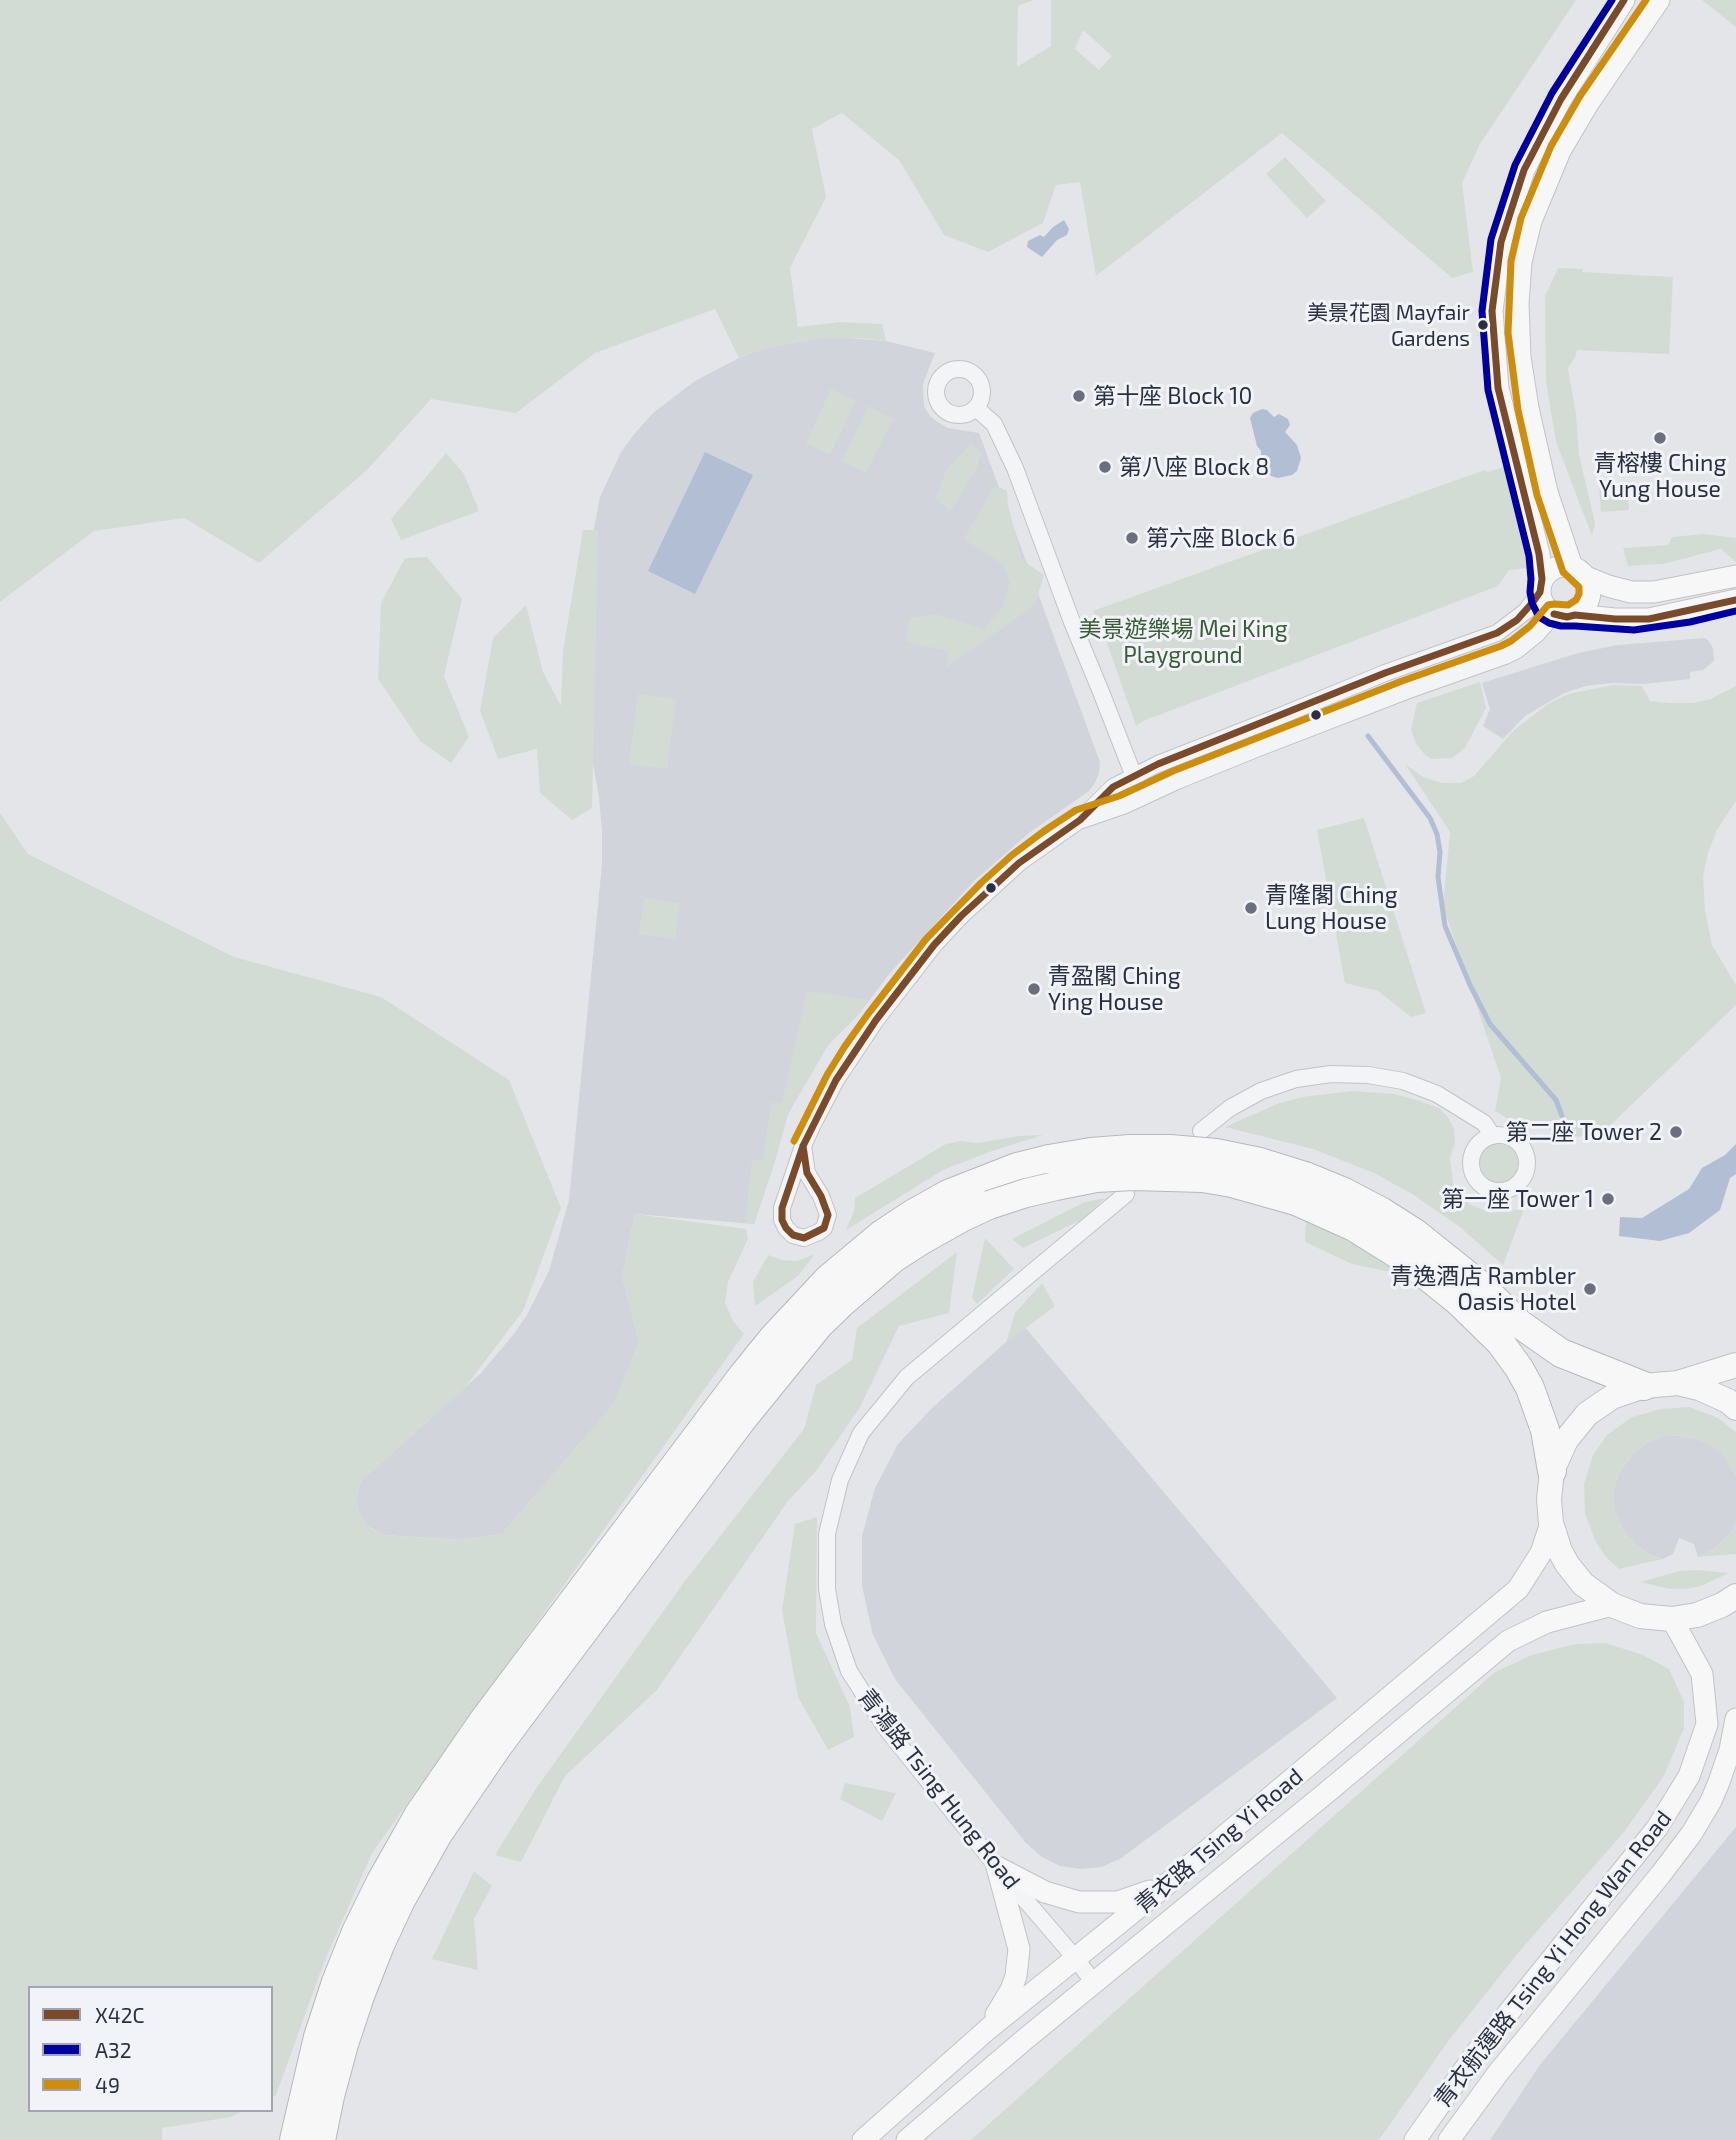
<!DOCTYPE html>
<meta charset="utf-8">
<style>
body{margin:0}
#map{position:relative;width:1736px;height:2140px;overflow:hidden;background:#e4e5e8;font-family:"Exo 2",sans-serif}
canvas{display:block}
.legend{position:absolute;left:28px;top:1986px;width:245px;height:126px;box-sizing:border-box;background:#f2f3f8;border:2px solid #a2a5b0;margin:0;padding:9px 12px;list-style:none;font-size:21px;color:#2a3043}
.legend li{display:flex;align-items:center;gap:14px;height:35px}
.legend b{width:35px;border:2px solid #a2a5b0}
</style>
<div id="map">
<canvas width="1736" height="2140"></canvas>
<ul class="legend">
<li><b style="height:9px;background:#7a4b2a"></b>X42C</li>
<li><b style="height:9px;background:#0000a0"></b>A32</li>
<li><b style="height:9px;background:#ce8e0d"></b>49</li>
</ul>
</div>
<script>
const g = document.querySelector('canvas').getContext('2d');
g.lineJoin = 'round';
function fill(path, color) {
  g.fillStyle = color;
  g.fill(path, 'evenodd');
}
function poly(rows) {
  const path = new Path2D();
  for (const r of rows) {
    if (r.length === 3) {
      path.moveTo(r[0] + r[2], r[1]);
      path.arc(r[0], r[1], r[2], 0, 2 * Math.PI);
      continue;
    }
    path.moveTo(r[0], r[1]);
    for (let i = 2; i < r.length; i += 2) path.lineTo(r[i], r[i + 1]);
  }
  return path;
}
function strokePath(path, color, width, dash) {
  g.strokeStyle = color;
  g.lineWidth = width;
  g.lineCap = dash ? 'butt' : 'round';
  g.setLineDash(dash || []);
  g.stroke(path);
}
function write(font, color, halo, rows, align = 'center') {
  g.font = font + ' "Exo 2","Noto Sans TC",sans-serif';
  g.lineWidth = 6;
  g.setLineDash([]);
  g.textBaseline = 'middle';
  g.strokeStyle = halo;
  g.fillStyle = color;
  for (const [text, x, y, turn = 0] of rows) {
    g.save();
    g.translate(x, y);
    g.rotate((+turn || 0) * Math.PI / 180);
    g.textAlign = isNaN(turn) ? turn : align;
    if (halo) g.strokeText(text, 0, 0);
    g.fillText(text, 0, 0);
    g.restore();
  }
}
fill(poly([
 [836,337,886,341,935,353,923,384,924,406,930,416,939,423,948,428,979,433,1097,754,1100,762,1099,773,1095,783,1089,791,1029,833,975,880,890,973,858,1015,828,1045,788,1114,774,1164,754,1224,635,1214,622,1277,639,1341,615,1403,502,1534,460,1540,384,1535,367,1526,358,1509,356,1499,361,1481,481,1373,513,1335,527,1315,549,1271,569,1200,602,864,602,830,599,797,587,730,591,544,600,497,621,452,636,432,653,413,695,381,739,358,762,349,811,339],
 [1704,638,1708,640,1713,648,1714,661,1703,670,1690,672,1690,679,1643,684,1612,683,1586,686,1564,693,1525,716,1503,739,1483,726,1490,709,1482,683,1578,653,1618,645],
 [1024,1326,1337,1698,1120,1859,1101,1867,1081,1869,1060,1866,1042,1857,1026,1843,895,1679,873,1635,862,1586,862,1536,875,1488,898,1444,932,1408],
 [1666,1435,1682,1436,1704,1441,1721,1452,1736,1475,1736,1522,1732,1531,1717,1547,1698,1557,1694,1544,1679,1538,1673,1554,1663,1559,1649,1554,1637,1546,1623,1530,1615,1511,1613,1490,1620,1472,1632,1455,1646,1443],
 [1736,1827,1736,2140,1490,2140,1539,2066]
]), '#d2d4db');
fill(poly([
 [0,0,1034,0,1018,6,1017,67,1051,46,1051,0,1576,0,1480,144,1462,183,1473,272,1452,278,1282,133,1096,276,1080,182,1056,185,1043,223,988,252,944,235,899,160,842,113,812,129,826,197,790,268,798,327,840,322,882,324,886,341,861,338,811,339,762,349,739,358,715,309,595,353,516,413,431,399,368,469,259,563,184,518,94,531,0,602],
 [1083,30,1112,56,1099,70,1075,49],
 [1702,0,1736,0,1736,27],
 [1285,157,1326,201,1307,218,1266,174],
 [1558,268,1583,269,1582,272,1673,277,1669,354,1577,350,1576,355,1568,369,1576,414,1579,455,1595,523,1592,536,1556,442,1546,382,1545,296],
 [831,389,856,401,830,455,806,443],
 [868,406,893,419,866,473,842,461],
 [971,443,982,453,976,469,950,512,936,497,946,471],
 [446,453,464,474,479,511,401,540,391,519],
 [1504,467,1532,555,1530,568,1509,570,1498,586,1143,721,1136,726,1106,640,1093,611,1459,479,1486,470,1487,472],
 [1627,483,1629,510,1601,512,1599,484],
 [995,485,1007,491,1008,505,1022,560,1044,575,1035,605,947,667,948,651,905,641,910,619,935,614,984,629,1002,608,1010,583,1004,565,964,539],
 [583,530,598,530,592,808,572,820,540,793,537,749,498,759,480,711,493,638,526,605,543,672,561,706,563,651],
 [1703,534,1736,538,1736,562,1721,549,1663,564,1628,566,1623,548,1668,545,1672,537],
 [427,557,462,599,444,676,469,737,451,763,420,741,378,679,381,603,405,558],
 [1480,682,1486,708,1465,748,1452,758,1432,759,1425,755,1416,744,1411,730,1417,703],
 [1613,685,1642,686,1650,701,1670,703,1693,703,1711,699,1736,686,1736,801,1717,830,1708,853,1703,876,1705,910,1712,945,1736,985,1736,1005,1603,1132,1600,1128,1579,1137,1510,1120,1495,1111,1501,1078,1443,906,1450,832,1405,764,1423,777,1442,783,1461,783,1474,776,1514,730,1544,707,1557,699,1572,693],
 [638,694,676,699,667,769,629,764],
 [0,813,28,854,234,957,381,997,509,1080,561,1208,523,1311,463,1390,361,1481,356,1499,358,1509,367,1526,375,1531,384,1535,460,1540,502,1534,614,1403,639,1341,622,1277,635,1214,746,1229,748,1239,728,1282,725,1303,733,1321,744,1334,372,1853,323,1965,276,2095,271,2098,271,1988,30,1988,30,2110,245,2110,231,2117,162,2128,162,2140,0,2140],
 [1364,818,1426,1013,1411,1017,1378,991,1345,983,1317,830],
 [644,898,680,903,675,939,639,934],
 [807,991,868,1000,858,1015,828,1045,788,1114,774,1164,754,1224,745,1223,752,1160,763,1161,771,1103,782,1103],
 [1353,1091,1394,1094,1417,1100,1439,1108,1448,1117,1454,1129,1455,1143,1450,1158,1453,1184,1469,1204,1490,1213,1524,1209,1503,1265,1460,1227,1412,1194,1374,1173,1313,1149,1225,1127,1277,1104,1302,1097],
 [1043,1135,989,1152,943,1170,846,1230,854,1211,855,1198,946,1144,960,1141,978,1143,1018,1136],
 [1498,1164,20],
 [1105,1198,1083,1219,1023,1248,1012,1239,1085,1202],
 [1306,1214,1360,1242,1405,1275,1352,1264,1305,1242],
 [985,1238,1014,1269,977,1304,972,1298],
 [957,1252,949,1313,899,1326,859,1409,816,1471,788,1501,657,1690,565,1776,521,1862,495,1855,537,1787,685,1581,804,1429,816,1385,852,1360,857,1328],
 [815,1254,798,1276,755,1306,753,1282,768,1255,782,1260,797,1261],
 [1042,1283,1055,1306,1006,1343,1015,1313],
 [1689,1407,1718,1418,1736,1432,1736,1475,1721,1453,1704,1441,1682,1436,1666,1435,1646,1443,1632,1455,1620,1472,1613,1490,1615,1511,1623,1530,1637,1546,1649,1554,1663,1559,1619,1569,1606,1557,1596,1542,1585,1514,1584,1484,1593,1455,1607,1435,1632,1417,1661,1409],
 [817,1517,816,1633,850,1707,854,1737,828,1750,798,1697,782,1610,795,1524],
 [1736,1522,1736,1554,1698,1557,1717,1547,1732,1531],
 [1699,1570,1729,1573,1701,1586,1686,1589,1670,1589,1640,1582,1680,1571],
 [1605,1643,1643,1655,1669,1669,1684,1702,1684,1728,1664,1776,1624,1832,1518,1953,1449,2040,1379,2140,971,2140,1495,1672,1532,1655,1575,1644],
 [845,1783,896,1793,882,1821,840,1799],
 [474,1871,492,1886,474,1919,478,1970,432,1959]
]), '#d3dcd4');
fill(poly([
 [1064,220,1069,229,1067,235,1057,240,1042,257,1027,247,1028,241,1040,235,1044,237,1053,227],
 [1262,409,1267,410,1274,417,1279,414,1288,419,1290,425,1285,432,1297,445,1301,458,1297,471,1292,475,1278,478,1271,476,1261,465,1261,451,1257,446,1250,418,1253,413],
 [705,452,753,475,695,594,648,571],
 [1736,1144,1736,1174,1730,1178,1720,1210,1689,1233,1660,1241,1619,1236,1620,1217,1642,1218,1689,1189,1702,1168,1725,1155]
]), '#b2bed3');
strokePath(poly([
 [1368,736,1430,818,1437,834,1440,852,1438,877,1445,926,1470,985,1490,1024,1556,1100,1562,1116]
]), '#b2bed3', 5);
const street = poly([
 [959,392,23],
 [976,408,994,424,1015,468,1072,622,1101,692,1142,797],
 [1082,820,1123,806,1177,781,1256,749,1406,691,1505,656,1517,650,1537,634,1554,614],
 [1201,1131,1230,1108,1261,1091,1296,1079,1331,1074,1368,1075,1403,1081,1437,1094,1484,1123,1493,1136],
 [1499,1163,28],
 [803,1146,807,1173,821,1196,828,1215,824,1228,819,1232,804,1238,793,1235,786,1228,782,1220,782,1208,803,1146,812,1126,836,1080,876,1020,934,945,961,916,1019,863,1080,820,1113,787,1158,764,1278,717,1385,673,1497,633,1526,611,1540,592],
 [1094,1983,1076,1959,997,1867,885,1727,849,1671,833,1624,827,1589,827,1534,840,1480,861,1433,907,1377,1126,1194]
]);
const secondary = poly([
 [1565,591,25],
 [1572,567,1547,492,1528,408,1520,357,1518,304,1521,262,1531,221,1560,151,1589,102,1659,0],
 [1586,577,1608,586,1631,592,1654,592,1736,576],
 [1542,579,1539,554,1498,388,1492,311,1501,242,1524,170,1561,99,1624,0],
 [1575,615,1615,619,1649,619,1736,600],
 [997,1867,1045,1892,1079,1902,1118,1902,1150,1891],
 [996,2015,1011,1990,1016,1976,1019,1949,997,1867],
 [863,2140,988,2029,1165,1886,1518,1589,1541,1553,1551,1523],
 [907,2140,1024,2040,1326,1793,1508,1641,1547,1622,1612,1605],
 [1415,2140,1476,2053,1657,1828,1689,1776,1707,1724,1702,1674,1672,1619],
 [1449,2140,1498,2073,1661,1874,1692,1833,1711,1801,1719,1782,1730,1750,1736,1719]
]);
const primary = poly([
 [1678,1383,1736,1365],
 [1736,1408,1728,1401,1699,1388,1678,1383,1644,1386,1612,1397,1587,1414,1566,1440,1552,1471,1549,1499,1551,1523,1560,1551,1567,1564,1583,1584,1612,1605,1640,1616,1672,1619,1697,1615,1722,1605,1736,1596]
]);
const highway = poly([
 [1305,1176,1344,1192,1382,1212,1415,1233,1480,1285,1521,1325,1561,1353,1644,1386],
 [1296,1201,1354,1227,1407,1260,1458,1301,1500,1342,1519,1368,1530,1388,1545,1430,1552,1471],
 [294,2140,318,2037,336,1982,356,1932,380,1883,419,1814,483,1721,743,1375,773,1338,828,1279,882,1234,914,1213,948,1194,1017,1167,1049,1159],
 [321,2140,330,2096,344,2044,360,1996,380,1945,400,1902,438,1834,498,1746,741,1421,819,1325,843,1302,894,1258,922,1240,963,1217,989,1205]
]);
strokePath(street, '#c2c3c6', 18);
strokePath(secondary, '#c2c3c6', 23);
strokePath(primary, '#c0c2c6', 26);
strokePath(highway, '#b6b8bd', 30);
strokePath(street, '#f3f4f6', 16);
strokePath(secondary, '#f7f7f7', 21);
strokePath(primary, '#f7f7f7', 24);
strokePath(highway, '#f7f7f7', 28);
const highwayBridge = poly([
 [1049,1159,1091,1152,1130,1149,1170,1149,1216,1153,1260,1162,1305,1176],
 [989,1205,1026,1193,1056,1186,1096,1178,1133,1176,1203,1178,1232,1183,1296,1201]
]);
strokePath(highwayBridge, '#b6b8bd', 30, []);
strokePath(highwayBridge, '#f7f7f7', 28);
strokePath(poly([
 [1554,614,1567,617,1575,615,1615,619,1649,619,1736,600],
 [803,1146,807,1173,821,1196,828,1215,824,1228,804,1238,793,1235,786,1228,782,1220,782,1208,803,1146],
 [803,1146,836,1080,876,1020,934,945,961,916,1019,863,1080,820,1113,787,1158,764,1385,673,1497,633,1517,620,1533,602,1540,592,1542,579,1539,554,1498,388,1492,311,1501,242,1524,170,1561,99,1624,0]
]), '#7a4b2a', 7);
strokePath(poly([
 [1612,0,1552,93,1515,165,1491,239,1482,311,1488,390,1529,556,1531,579,1530,592,1532,603,1539,617,1549,623,1561,626,1575,626,1634,630,1690,622,1736,611]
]), '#0000a0', 7);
strokePath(poly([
 [794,1141,827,1075,845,1046,868,1014,926,939,981,883,1012,855,1044,831,1076,810,1119,796,1173,771,1402,681,1501,646,1511,641,1530,626,1548,605,1554,604,1568,605,1576,600,1579,594,1579,587,1563,572,1537,495,1518,410,1508,333,1511,261,1521,218,1551,146,1580,96,1646,0]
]), '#ce8e0d', 7);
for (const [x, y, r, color] of [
 [1483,325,6,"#2a3043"],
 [1079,396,7,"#6b6f7d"],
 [1660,438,7,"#6b6f7d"],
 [1105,467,7,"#6b6f7d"],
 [1132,538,7,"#6b6f7d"],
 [1316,715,6,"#2a3043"],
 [991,888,6,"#2a3043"],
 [1251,908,7,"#6b6f7d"],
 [1034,989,7,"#6b6f7d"],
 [1676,1132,7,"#6b6f7d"],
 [1608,1199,7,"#6b6f7d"],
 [1590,1289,7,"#6b6f7d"]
]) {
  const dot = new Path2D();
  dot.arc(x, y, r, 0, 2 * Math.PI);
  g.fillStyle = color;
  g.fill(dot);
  strokePath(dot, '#f2f3f8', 2.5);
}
write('21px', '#2a3043', '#f2f3f8', [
 ["美景花園 Mayfair",1470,313],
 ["Gardens",1470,339]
], 'right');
write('23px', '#2a3043', '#f2f3f8', [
 ["第十座 Block 10",1093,396],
 ["青榕樓 Ching",1660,463,"center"],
 ["Yung House",1660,489,"center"],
 ["第八座 Block 8",1119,467],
 ["第六座 Block 6",1146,538],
 ["青隆閣 Ching",1265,895],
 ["Lung House",1265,921],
 ["青盈閣 Ching",1048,976],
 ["Ying House",1048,1002],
 ["第二座 Tower 2",1662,1132,"right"],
 ["第一座 Tower 1",1594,1199,"right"],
 ["青逸酒店 Rambler",1576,1276,"right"],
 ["Oasis Hotel",1576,1302,"right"]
], 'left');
write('23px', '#395e37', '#f2f3f8', [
 ["美景遊樂場 Mei King",1183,629],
 ["Playground",1183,655]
]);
write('23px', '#2a3043', '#f2f3f8', [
 ["青鴻路 Tsing Hung Road",939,1789,52],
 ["青衣路 Tsing Yi Road",1219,1841,-40],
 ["青衣航運路 Tsing Yi Hong Wan Road",1553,1959,-52]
]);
</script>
